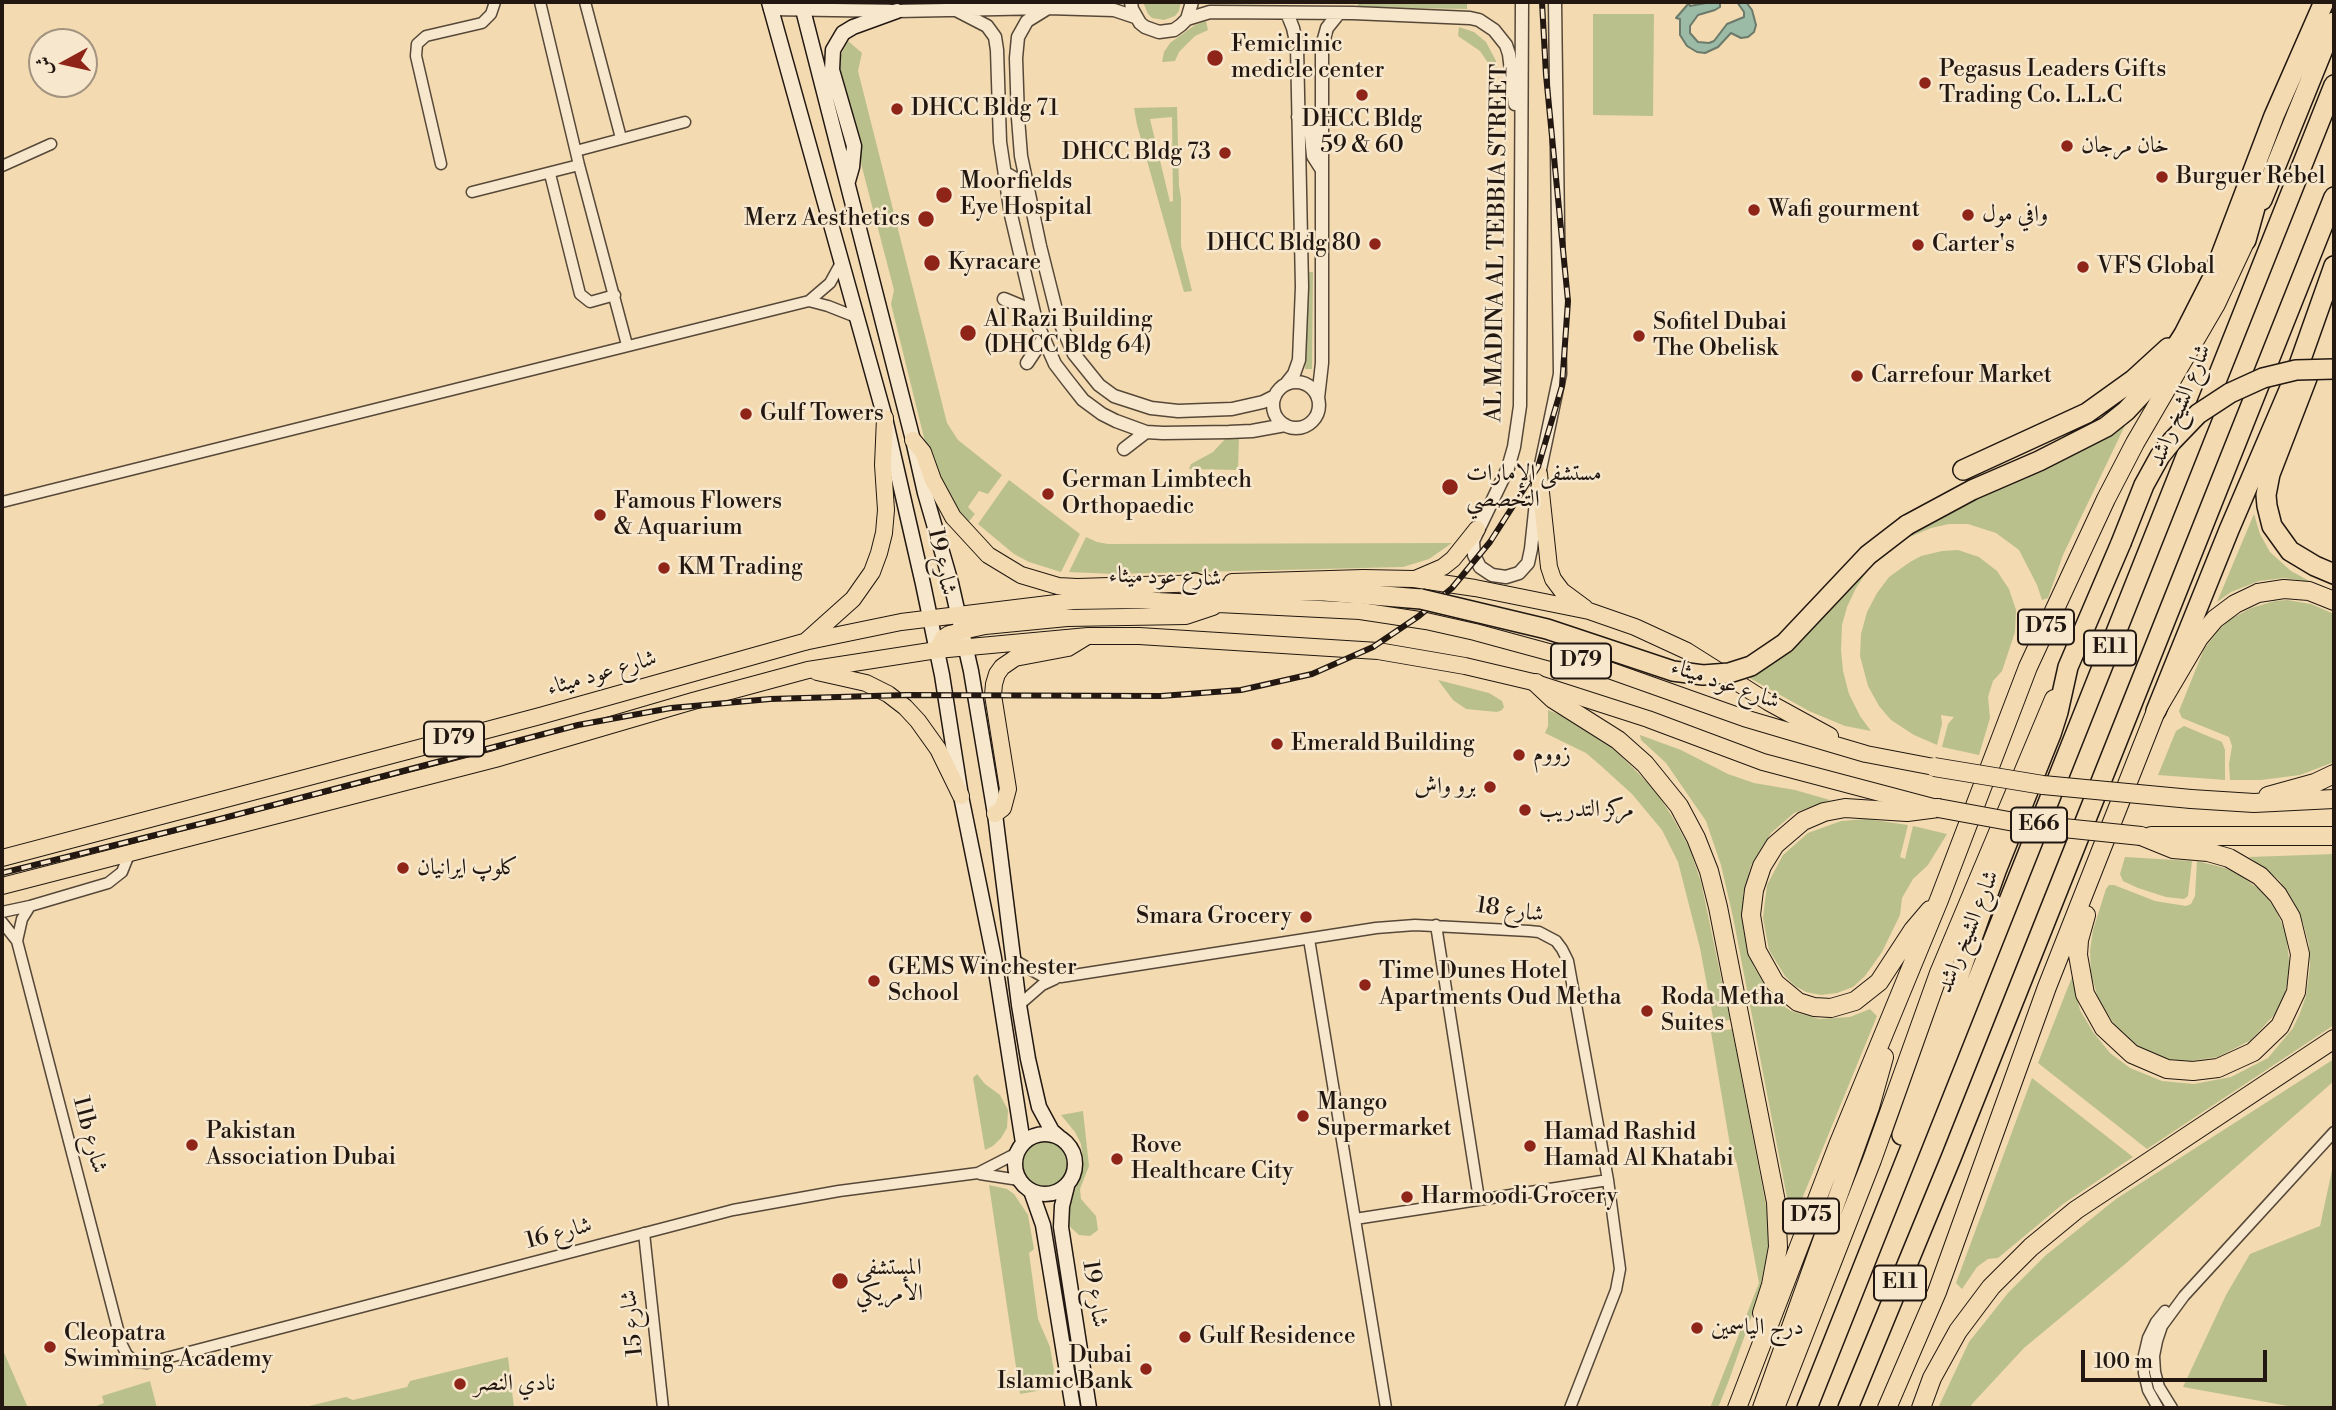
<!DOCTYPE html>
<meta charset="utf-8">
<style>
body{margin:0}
#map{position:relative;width:2336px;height:1410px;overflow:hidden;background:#f3dab0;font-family:"Libre Bodoni",Amiri,serif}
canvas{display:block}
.frame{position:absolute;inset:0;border:4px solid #221811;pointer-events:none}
.north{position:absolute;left:28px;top:28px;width:70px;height:70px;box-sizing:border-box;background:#f7e7cc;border:2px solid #a29481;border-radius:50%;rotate:262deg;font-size:19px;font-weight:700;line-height:28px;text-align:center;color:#221811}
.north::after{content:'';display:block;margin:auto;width:24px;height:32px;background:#8f2418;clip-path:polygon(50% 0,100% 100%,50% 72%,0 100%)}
.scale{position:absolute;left:2081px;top:1350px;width:186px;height:32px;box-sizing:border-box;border:4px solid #221811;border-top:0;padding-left:9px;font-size:21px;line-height:24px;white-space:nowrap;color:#221811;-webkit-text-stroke:5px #f7e7cc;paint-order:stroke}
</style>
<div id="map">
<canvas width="2336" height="1410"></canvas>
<div class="frame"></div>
<div class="north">ش</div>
<div class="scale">100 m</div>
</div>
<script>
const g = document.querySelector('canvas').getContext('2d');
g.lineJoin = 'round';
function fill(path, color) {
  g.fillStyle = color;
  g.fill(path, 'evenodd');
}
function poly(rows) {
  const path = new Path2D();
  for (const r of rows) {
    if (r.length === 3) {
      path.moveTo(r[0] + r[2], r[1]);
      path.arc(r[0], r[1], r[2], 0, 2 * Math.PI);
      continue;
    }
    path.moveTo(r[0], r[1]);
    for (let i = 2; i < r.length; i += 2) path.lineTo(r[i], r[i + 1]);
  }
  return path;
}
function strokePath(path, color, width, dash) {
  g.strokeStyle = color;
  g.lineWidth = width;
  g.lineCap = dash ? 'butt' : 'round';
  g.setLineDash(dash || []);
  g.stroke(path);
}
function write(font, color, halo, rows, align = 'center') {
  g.font = font + ' "Libre Bodoni",Amiri,serif';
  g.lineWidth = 5;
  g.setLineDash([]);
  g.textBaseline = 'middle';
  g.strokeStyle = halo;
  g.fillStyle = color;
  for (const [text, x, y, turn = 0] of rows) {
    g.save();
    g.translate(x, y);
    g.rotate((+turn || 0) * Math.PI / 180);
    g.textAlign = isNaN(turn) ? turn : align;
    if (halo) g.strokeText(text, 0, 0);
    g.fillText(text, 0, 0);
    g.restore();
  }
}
fill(poly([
 [1143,2,1181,2,1179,11,1175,16,1164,20,1152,18,1148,14],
 [1358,2,1467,4,1467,9,1358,7],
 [1593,14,1654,14,1653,116,1593,115],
 [1206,21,1208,30,1195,36,1179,52,1175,61,1162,62,1164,52,1170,43,1195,25],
 [1459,27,1474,32,1486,42,1496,61,1497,76,1480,51,1458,36],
 [848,41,862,53,858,71,947,423,958,440,1002,475,988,494,979,491,968,507,975,514,967,524,955,508,929,458,891,304,894,290,840,83,839,59],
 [1177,107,1179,186,1181,198,1181,246,1192,291,1184,292,1137,125,1134,108],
 [1172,117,1173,201,1170,202,1150,119],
 [1308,272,1313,272,1312,369,1305,369],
 [2130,415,2063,555,2048,598,2042,600,2037,585,2019,550,1996,533,1968,524,1949,524,1931,528,1900,541,1868,570,1856,588,1847,607,1842,625,1841,650,1843,671,1849,694,1860,716,1871,731,1845,726,1809,711,1746,676,1907,528],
 [1239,436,1238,470,1189,469,1191,464,1213,452,1227,437],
 [1009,480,1080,534,1061,572,1029,562,1014,554,978,524],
 [2254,514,2260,534,2270,552,2291,571,2311,582,2284,578,2259,581,2231,592,2217,602],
 [1086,537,1097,542,1108,544,1452,543,1429,559,1403,567,1114,574,1069,572],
 [1958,550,1979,557,1997,571,2009,589,2016,610,2015,632,2002,671,1993,681,1988,697,1990,718,1979,755,1942,747,1948,724,1954,717,1941,715,1942,724,1937,745,1914,735,1891,720,1879,706,1868,686,1860,656,1861,634,1867,612,1877,593,1889,577,1910,562,1921,556,1942,551],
 [2287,600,2311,604,2334,614,2334,762,2300,775,2261,780,2230,780,2229,764,2232,746,2229,737,2182,718,2179,711,2204,649,2220,629,2229,620,2251,608,2275,601],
 [1438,680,1489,693,1502,701,1504,707,1502,710,1497,712,1466,709,1453,700],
 [1548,710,1572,720,1614,749,1655,790,1673,818,1689,847,1701,882,1730,1020,1714,1023,1700,948,1678,862,1662,830,1632,794,1600,765,1586,753,1545,733,1548,726],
 [2184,726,2222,742,2225,750,2225,780,2158,775,2176,731],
 [1640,735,1681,750,1728,774,1754,783,1795,790,1830,800,1794,813,1771,833,1751,865,1743,895,1743,929,1754,967,1772,998,1791,1011,1819,1019,1850,1017,1870,1009,1877,1016,1797,1211,1790,1213,1733,917,1721,865,1706,821,1666,763,1641,740],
 [1867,819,1908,825,1900,857,1905,859,1913,826,1947,834,1928,865,1913,879,1902,898,1900,915,1882,952,1865,976,1853,987,1837,993,1821,995,1806,992,1795,986,1785,976,1769,950,1763,918,1767,885,1783,855,1808,833,1841,821],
 [2334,854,2334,1025,2147,1149,2038,1063,2072,977,2080,1010,2093,1032,2110,1053,2130,1068,2162,1081,2194,1084,2231,1077,2268,1058,2293,1028,2300,1013,2306,996,2310,966,2309,945,2303,923,2290,896,2279,880,2249,857],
 [2125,857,2192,861,2188,896,2184,899,2166,897,2138,888,2123,881,2120,874],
 [2197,861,2225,868,2238,874,2259,889,2268,899,2275,909,2286,932,2290,970,2285,993,2275,1014,2251,1040,2218,1057,2190,1061,2177,1060,2163,1058,2135,1046,2135,1044,2117,1029,2098,998,2091,974,2090,951,2093,930,2106,889,2109,885,2114,885,2155,901,2186,906,2191,904,2195,896],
 [1732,1029,1768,1216,1769,1249,1758,1298,1729,1380,1718,1408,1710,1408,1759,1283,1737,1164,1730,1145,1711,1032],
 [2334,1059,2334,1081,2124,1265,2024,1348,1972,1404,1970,1408,1938,1408,1969,1342,2008,1293,2046,1255,2116,1199],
 [977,1074,985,1084,1000,1095,1008,1110,1007,1128,1001,1138,993,1146,985,1150,973,1078],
 [2032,1078,2133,1157,2063,1204,1998,1258,1988,1259,1977,1267,1962,1289,1956,1283],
 [1083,1111,1089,1166,1080,1189,1081,1199,1096,1216,1098,1230,1090,1236,1079,1235,1068,1225,1068,1206,1083,1160,1081,1144,1075,1132,1061,1115],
 [1045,1164,22],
 [2334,1161,2334,1408,2299,1408,2183,1387,2226,1295,2250,1254,2320,1226],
 [989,1185,1007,1189,1014,1194,1028,1215,1034,1249,1029,1253,1038,1319,1050,1347,1054,1371,1051,1383,1043,1390,1020,1394],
 [2,1348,28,1408,2,1408],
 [508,1357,514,1408,301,1408,346,1397,353,1400,407,1387,410,1381],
 [150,1381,157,1408,91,1408,104,1403,102,1396]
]), '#bac08c');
const water = poly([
 [1711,2,1720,2,1720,7,1715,10,1698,15,1690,26,1690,33,1698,42,1709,43,1714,41,1727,24,1744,17,1744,12,1737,2,1746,2,1752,10,1756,25,1754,32,1748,37,1741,38,1731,33,1718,47,1705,53,1697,52,1687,46,1680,35,1680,19,1676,18,1689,3,1690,6,1711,2]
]);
fill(water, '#9cbba7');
strokePath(water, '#6b7a6b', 2);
const minor = poly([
 [540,2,579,165,627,345],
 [585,2,621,138],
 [576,151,685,122],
 [441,164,416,56,417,44,426,36,482,23,491,14,495,2],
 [2,166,51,144],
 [550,174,580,294,590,302,615,295],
 [472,192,579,165],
 [809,301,828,306,856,317],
 [2,502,809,301,830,283,841,263],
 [2,912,30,906,108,883,122,872,130,852],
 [2,922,17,941,122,1345,127,1355,136,1362,147,1363,733,1210,839,1191,978,1173,1017,1153],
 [1436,925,1479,1199],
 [1309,939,1386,1408],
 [17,941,22,919,30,906],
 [1014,960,1042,976,1061,977,1376,928,1415,925,1529,931,1539,932,1556,941,1562,949,1568,961,1608,1180,1620,1269,1616,1290,1570,1408],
 [1019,1005,1042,985,1055,979],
 [980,1174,1019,1180],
 [1355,1219,1608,1180],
 [644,1233,663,1408],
 [2158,1408,2148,1390,2144,1373,2144,1355,2148,1338,2156,1322,2165,1311],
 [2172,1408,2159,1387,2155,1372,2154,1356,2157,1341,2162,1326,2184,1296,2334,1132]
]);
const tertiary = poly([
 [1131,2,1132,9,1140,23,1145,27,1159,32,1174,30,1181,25,1187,19,1192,2],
 [1522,2,1520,406,1514,447,1508,468,1473,541,1474,555,1480,567,1492,575,1506,577,1519,573,1528,563,1531,549,1539,474,1560,374,1555,2],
 [1048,8,1027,21,1018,37,1016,58,1018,118,1021,156,1040,246,1058,318,1074,354,1099,385,1114,396,1151,408,1178,411,1232,409,1263,402,1275,396],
 [770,9,897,11,1048,8,1114,10,1135,17],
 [956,10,987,26,995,37,997,50,1000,142,1011,215,1036,321,1055,364,1068,381,1083,400,1102,414,1116,421,1146,432,1163,433,1229,432,1252,431,1285,425],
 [1187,19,1210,12,1353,13,1470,18,1479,20,1494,30,1506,45,1509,54,1515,104],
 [1298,117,1305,114,1309,117,1313,156,1322,170],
 [1005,176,1009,175,1017,180,1022,202],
 [1004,299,1033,311],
 [1027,363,1043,339],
 [1296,405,23],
 [1286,384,1294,374,1299,360,1302,287,1297,46,1293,28,1287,13],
 [1318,398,1322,363,1322,46,1327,28,1339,13],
 [1124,449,1146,432]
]);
const secondary = poly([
 [769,2,885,418,923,584,942,675,961,796,994,958,1023,1143],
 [801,2,913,440,925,493,951,583,971,671,995,814,1019,1005,1028,1059,1039,1107,1052,1131,1059,1137],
 [848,181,852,167,854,146,832,70,833,50,843,33,853,27,897,11],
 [1045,1164,30],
 [1067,1186,1062,1206,1061,1227,1089,1408],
 [1031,1191,1043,1225,1073,1408]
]);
const primary = poly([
 [913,440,923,452,933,480,953,517,988,555,1021,575,1058,586,1077,587,1206,583],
 [1539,474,1549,567,1553,579,1562,591,1585,608],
 [1415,579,1443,567,1453,559,1477,529],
 [1232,582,1363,578,1414,579,1475,588,1589,611,1635,627,1687,651,1768,702,1830,736],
 [805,642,853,599,872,572,879,553,884,533,886,510,883,465,885,418],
 [937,650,943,638,949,634,985,626,1067,618,1186,616,1213,607],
 [817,672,866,683,888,694,905,707,918,721,938,749,961,796],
 [995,814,1003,808,1008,789,993,695,994,684,997,674,1002,667,1015,658,1068,648,1086,637],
 [2,858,540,716,804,642,901,622,1073,601,1137,600,1360,611,1426,621,1475,632,1589,663,1744,718,1866,754,1934,767],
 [2,886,495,759,693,701,808,670,937,650,1088,636,1139,636,1378,651,1465,666,1533,682,1648,719,1763,762,1933,807]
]);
const trunk = poly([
 [1536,683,1553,699,1618,740,1645,764,1679,806,1696,838,1709,871,1718,907,1776,1202,1778,1247,1771,1285,1762,1313],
 [2268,796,2315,783,2334,774],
 [2191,799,2254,803,2334,799],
 [2151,836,2334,836],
 [1930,910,1913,930,1879,982,1855,1001,1831,1008,1814,1007,1798,1002,1775,983,1757,951,1751,915,1754,890,1762,866,1775,845,1803,821,1824,812,1845,808,1907,812,1938,808],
 [2086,915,2079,940,2078,955,2085,994,2104,1028,2132,1054,2167,1069,2193,1071,2218,1068,2253,1052,2280,1026,2296,992,2300,954,2291,917,2278,895,2260,876,2229,858,2208,852,2173,849,2141,836],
 [1737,1408,1838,1145,1939,900,2028,667,2106,499,2135,443,2216,304,2246,240],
 [1762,1408,1870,1107,1884,1057],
 [1775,1408,1872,1160,1939,973,2054,699],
 [1887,1408,1937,1292,2047,987,2156,711,2199,638,2215,619,2235,604,2258,593,2284,589,2309,591,2334,601],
 [1921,1408,1932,1378,1958,1331,1991,1287,2031,1247,2076,1210,2334,1039]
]);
const motorway = poly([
 [2262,200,2334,22],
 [2246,240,2261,186],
 [2307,378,2270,474,2266,495,2267,506,2272,526,2290,551,2315,566,2334,574],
 [1963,470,2087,413,2133,380,2168,348],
 [1907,525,1972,490,2039,461,2106,427,2126,411,2154,381,2184,334,2212,279,2274,116,2324,2],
 [1195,583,1211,590,1324,591,1421,599],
 [2156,711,2229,530,2295,376,2334,266],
 [1902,1135,1996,871,2051,734,2058,712,2068,667,2121,543],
 [1807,1408,2334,85],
 [1848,1408,1951,1158,2334,197]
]);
strokePath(minor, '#564839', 13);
strokePath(tertiary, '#564839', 15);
strokePath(secondary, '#221811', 17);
strokePath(primary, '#221811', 18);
strokePath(trunk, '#221811', 20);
strokePath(motorway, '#221811', 22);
strokePath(minor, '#f7e7cc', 10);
strokePath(tertiary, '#f7e7cc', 12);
strokePath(secondary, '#f7e7cc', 14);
strokePath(primary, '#f3dab0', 16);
strokePath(trunk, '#f3dab0', 18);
strokePath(motorway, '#f3dab0', 19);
const rail = poly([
 [2,873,220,819,578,725,671,708,770,699,906,695,1161,696,1241,690,1312,674,1373,647,1419,616,1452,588,1490,542,1538,467,1562,386,1568,301,1546,75,1542,2]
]);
strokePath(rail, '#221811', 6);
strokePath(rail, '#f7e7cc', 3.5, [10]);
const trunkBridge = poly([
 [1934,767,2043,785,2191,799],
 [1938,808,2025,824,2141,836]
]);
const motorwayBridge = poly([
 [2121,543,2144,485,2160,456,2172,441,2198,414,2230,393,2263,378,2296,370,2334,369],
 [1421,599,1547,629,1673,671,1703,675,1729,673,1751,666,1785,643,1868,555,1907,525]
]);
strokePath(trunkBridge, '#221811', 20, []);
strokePath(motorwayBridge, '#221811', 22, []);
strokePath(trunkBridge, '#f3dab0', 18);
strokePath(motorwayBridge, '#f3dab0', 19);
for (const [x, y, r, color] of [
 [1215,58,9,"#8f2418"],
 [1925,83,7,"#8f2418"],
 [1362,95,7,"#8f2418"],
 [897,109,7,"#8f2418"],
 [2067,146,7,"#8f2418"],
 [1225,153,7,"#8f2418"],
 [2162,177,7,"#8f2418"],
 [944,195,9,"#8f2418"],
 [1754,210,7,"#8f2418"],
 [1968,215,7,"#8f2418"],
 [926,219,9,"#8f2418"],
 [1375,244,7,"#8f2418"],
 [1918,245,7,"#8f2418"],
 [932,263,9,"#8f2418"],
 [2083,267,7,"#8f2418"],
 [968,333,9,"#8f2418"],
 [1639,336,7,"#8f2418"],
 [1857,376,7,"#8f2418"],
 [746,414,7,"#8f2418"],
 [1450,487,9,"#8f2418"],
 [1048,494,7,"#8f2418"],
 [600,515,7,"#8f2418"],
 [664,568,7,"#8f2418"],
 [1277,744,7,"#8f2418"],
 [1519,755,7,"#8f2418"],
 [1490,787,7,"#8f2418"],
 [1525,810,7,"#8f2418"],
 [403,868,7,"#8f2418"],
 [1306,917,7,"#8f2418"],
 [874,981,7,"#8f2418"],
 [1365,985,7,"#8f2418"],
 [1647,1011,7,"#8f2418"],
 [1303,1116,7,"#8f2418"],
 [192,1145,7,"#8f2418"],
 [1530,1146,7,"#8f2418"],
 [1117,1159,7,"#8f2418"],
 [1407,1197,7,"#8f2418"],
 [840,1281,9,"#8f2418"],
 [1697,1328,7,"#8f2418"],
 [1185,1337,7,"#8f2418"],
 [50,1347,7,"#8f2418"],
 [1146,1369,7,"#8f2418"],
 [460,1384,7,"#8f2418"]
]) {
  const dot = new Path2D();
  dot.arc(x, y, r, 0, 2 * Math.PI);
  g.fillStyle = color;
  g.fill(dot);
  strokePath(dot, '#f7e7cc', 2.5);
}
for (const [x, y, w] of [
 [2046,627,56],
 [2110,648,52],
 [1581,661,60],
 [454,739,60],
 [2039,825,56],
 [1811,1216,56],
 [1900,1283,52]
]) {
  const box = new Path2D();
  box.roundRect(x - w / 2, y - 17.5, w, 35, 5);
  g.fillStyle = '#f7e7cc';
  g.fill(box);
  strokePath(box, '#221811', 2);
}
write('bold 21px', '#221811', null, [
 ["D75",2046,627],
 ["E11",2110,648],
 ["D79",1581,661],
 ["D79",454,739],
 ["E66",2039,825],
 ["D75",1811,1216],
 ["E11",1900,1283]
]);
write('23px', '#221811', '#f7e7cc', [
 ["Femiclinic",1231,45],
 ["medicle center",1231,71],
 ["Pegasus Leaders Gifts",1939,70],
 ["Trading Co. L.L.C",1939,96],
 ["DHCC Bldg 71",911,109],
 ["DHCC Bldg",1362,120,"center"],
 ["59 & 60",1362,146,"center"],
 ["خان مرجان",2081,146],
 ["DHCC Bldg 73",1211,153,"right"],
 ["Burguer Rebel",2176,177],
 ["Moorfields",960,182],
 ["Eye Hospital",960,208],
 ["Wafi gourment",1768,210],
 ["وافي مول",1982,215],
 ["Merz Aesthetics",910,219,"right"],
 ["DHCC Bldg 80",1361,244,"right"],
 ["Carter's",1932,245],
 ["Kyracare",948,263],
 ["VFS Global",2097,267],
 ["Al Razi Building",984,320],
 ["(DHCC Bldg 64)",984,346],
 ["Sofitel Dubai",1653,323],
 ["The Obelisk",1653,349],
 ["Carrefour Market",1871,376],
 ["Gulf Towers",760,414],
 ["مستشفى الإمارات",1466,474],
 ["التخصصي",1466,500],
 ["German Limbtech",1062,481],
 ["Orthopaedic",1062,507],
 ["Famous Flowers",614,502],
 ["& Aquarium",614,528],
 ["KM Trading",678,568],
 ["Emerald Building",1291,744],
 ["زووم",1533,755],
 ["برو واش",1476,787,"right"],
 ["مركز التدريب",1539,810],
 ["كلوپ ايرانيان",417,868],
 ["Smara Grocery",1292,917,"right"],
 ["GEMS Winchester",888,968],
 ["School",888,994],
 ["Time Dunes Hotel",1379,972],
 ["Apartments Oud Metha",1379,998],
 ["Roda Metha",1661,998],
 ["Suites",1661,1024],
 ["Mango",1317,1103],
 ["Supermarket",1317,1129],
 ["Pakistan",206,1132],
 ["Association Dubai",206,1158],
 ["Hamad Rashid",1544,1133],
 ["Hamad Al Khatabi",1544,1159],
 ["Rove",1131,1146],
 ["Healthcare City",1131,1172],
 ["Harmoodi Grocery",1421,1197],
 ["المستشفى",856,1268],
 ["الأمريكي",856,1294],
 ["درج الياسمين",1711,1328],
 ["Cleopatra",64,1334],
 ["Swimming Academy",64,1360],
 ["Gulf Residence",1199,1337],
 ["Dubai",1132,1356,"right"],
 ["Islamic Bank",1132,1382,"right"],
 ["نادي النصر",474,1384]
], 'left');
write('23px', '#221811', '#f7e7cc', [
 ["AL MADINA AL TEBBIA STREET",1498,243,-89],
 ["شارع الشيخ راشد",2181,406,-68],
 ["شارع 19",941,562,78],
 ["شارع عود ميثاء",1165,578,2],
 ["شارع عود ميثاء",602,674,-16],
 ["شارع عود ميثاء",1725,685,19],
 ["شارع 18",1510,911,8],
 ["شارع الشيخ راشد",1969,932,-68],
 ["11b شارع",89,1135,75],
 ["شارع 16",559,1234,-15],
 ["شارع 19",1094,1294,81],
 ["شارع 15",633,1323,-96]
]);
</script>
